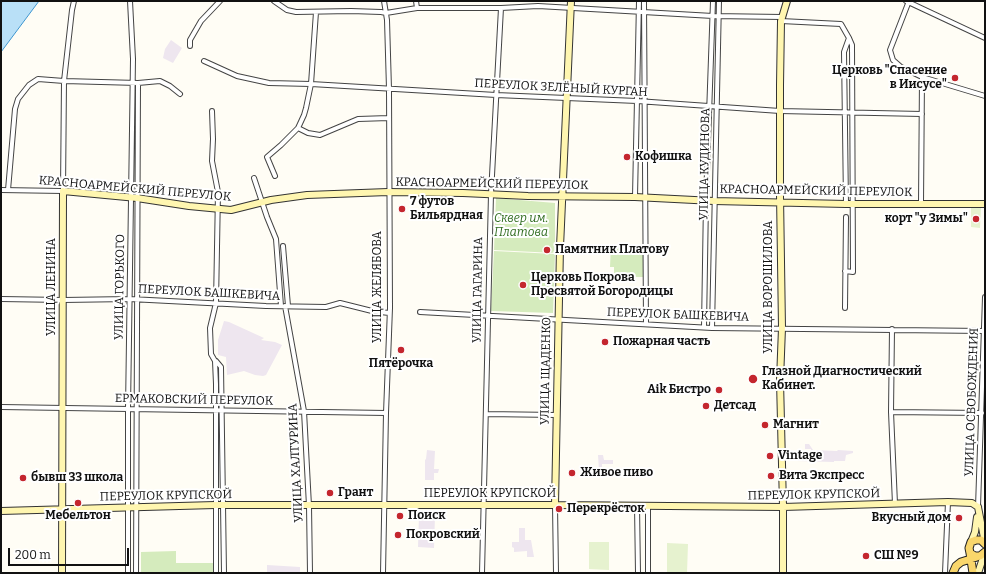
<!DOCTYPE html>
<meta charset="utf-8">
<style>
body{margin:0}
#map{position:relative;width:986px;height:574px;overflow:hidden;background:#fffdf5;font-family:Bitter,serif}
canvas{display:block}
.frame{position:absolute;inset:0;border:2px solid #111;pointer-events:none}
.scale{position:absolute;left:8px;top:548px;width:121px;height:18px;box-sizing:border-box;border:2px solid #111;border-top:0;padding-left:5px;font-size:12px;line-height:14px;white-space:nowrap;color:#111;-webkit-text-stroke:3px #fff;paint-order:stroke}
</style>
<div id="map">
<canvas width="986" height="574"></canvas>
<div class="frame"></div>
<div class="scale">200 m</div>
</div>
<script>
const g = document.querySelector('canvas').getContext('2d');
g.lineJoin = 'round';
function fill(path, color) {
  g.fillStyle = color;
  g.fill(path, 'evenodd');
}
function poly(rows) {
  const path = new Path2D();
  for (const r of rows) {
    path.moveTo(r[0], r[1]);
    for (let i = 2; i < r.length; i += 2) path.lineTo(r[i], r[i + 1]);
  }
  return path;
}
function strokePath(path, color, width, dash) {
  g.strokeStyle = color;
  g.lineWidth = width;
  g.lineCap = dash ? 'butt' : 'round';
  g.setLineDash(dash || []);
  g.stroke(path);
}
function write(font, color, halo, rows, align = 'center') {
  g.font = font + ' Bitter,serif';
  g.lineWidth = 4;
  g.setLineDash([]);
  g.textBaseline = 'middle';
  g.strokeStyle = halo;
  g.fillStyle = color;
  for (const [text, x, y, turn = 0] of rows) {
    g.save();
    g.translate(x, y);
    g.rotate((+turn || 0) * Math.PI / 180);
    g.textAlign = isNaN(turn) ? turn : align;
    if (halo) g.strokeText(text, 0, 0);
    g.fillText(text, 0, 0);
    g.restore();
  }
}
fill(poly([
 [171,40,182,48,173,63,163,58,165,49],
 [224,321,229,322,264,338,261,340,275,342,282,345,266,375,263,376,255,375,244,371,227,375,226,357,218,355,218,340],
 [805,444,809,444,813,450,837,451,838,450,853,451,853,453,846,455,845,461,834,461,834,462,796,461,796,457,816,457,817,451,811,451,811,449,805,449],
 [427,450,435,451,434,469,439,469,438,473,434,473,434,480,425,480,425,460,426,459],
 [598,455,603,455,604,460,613,460,613,464,602,464,602,470,599,470],
 [419,516,435,516,434,548,418,547],
 [519,528,525,528,525,540,531,540,534,557,527,557,527,551,514,552,514,548,512,547,512,542,519,542],
 [267,565,300,567,300,573,267,573]
]), '#eee6ef');
fill(poly([
 [496,198,555,203,555,253,494,250],
 [611,245,636,245,636,247,643,247,644,277,635,277,635,279,614,278,614,267,610,267],
 [494,251,555,254,553,313,491,311],
 [176,551,176,563,216,563,216,573,141,573,141,552]
]), '#d5ebbd');
fill(poly([
 [971,208,981,208,980,228,971,227],
 [589,542,609,542,609,570,589,569],
 [667,543,688,544,687,573,667,573]
]), '#e6f2cf');
const water = poly([
 [1,1,39,1,1,52,1,1]
]);
fill(water, '#b9e0f7');
strokePath(water, '#3f96cf', 1);
const street = poly([
 [274,1,287,10,296,12,351,11,381,12,386,13,417,8,501,8,538,6,713,16,782,17],
 [416,1,417,8],
 [644,1,646,324],
 [906,1,985,38],
 [909,1,890,50,893,60,901,67,922,77,985,96],
 [781,21,841,24,849,38,852,45,853,272,845,271],
 [190,46,190,40,201,21,220,1],
 [204,61,237,76,269,83,311,84,496,95,637,101,780,111,922,114],
 [212,111,213,139,212,161,218,192,216,303,210,328,211,354,215,361,216,384,216,573],
 [298,128,308,133,320,135,358,119,389,118],
 [275,176,267,157,281,145,298,128,304,115,306,108,311,84,316,12],
 [254,178,267,217,276,239,281,306],
 [1,190,63,191,64,81,72,10,74,1],
 [8,190,15,109,18,99,29,85,38,79,64,81,138,83,160,81,170,86,180,94],
 [635,197,639,1],
 [846,204,844,52,849,38],
 [921,204,922,77],
 [283,246,288,306],
 [1,299,63,300,130,299,266,306,326,307,340,303,372,311,389,313],
 [285,306,304,411,309,506,310,573],
 [845,308,846,217],
 [420,312,712,328,984,331],
 [704,327,706,200,713,1],
 [712,328,719,1],
 [892,329,891,412,895,504],
 [216,361,221,367,224,573],
 [1,407,386,413],
 [891,412,982,413],
 [486,414,556,415],
 [555,505,556,573],
 [637,506,638,573],
 [648,506,648,573],
 [978,507,985,297],
 [128,573,128,409,133,59,130,1],
 [136,573,138,83],
 [383,573,386,413,390,308,389,89,387,20,384,1],
 [482,573,491,194,501,8],
 [945,573,948,502]
]);
const secondary = poly([
 [555,505,560,247,571,1],
 [978,507,985,543],
 [1,511,215,505,555,505,783,507,948,502,972,503,978,507],
 [971,542,975,532,977,517],
 [62,573,63,191,137,198,189,206,231,210,271,200,307,195,388,192,463,193,528,196,635,197,714,201,846,204,985,204],
 [783,573,783,507,780,380,782,328,780,195,780,85,781,21,787,1],
 [978,573,985,552]
]);
const primary = poly([
 [985,544,981,540,976,540,971,542,969,548,970,553,975,556,980,556,985,552],
 [970,553,973,573],
 [953,573,956,566,961,562,977,557]
]);
strokePath(street, '#444', 6);
strokePath(secondary, '#333', 8);
strokePath(primary, '#222', 9);
strokePath(street, '#fff', 4);
strokePath(secondary, '#fff6b0', 6);
strokePath(primary, '#f9d66b', 7);
for (const [x, y, r, color] of [
 [955,78,4,"#c4262e"],
 [627,157,4,"#c4262e"],
 [402,209,4,"#c4262e"],
 [976,219,4,"#c4262e"],
 [547,250,4,"#c4262e"],
 [523,285,4,"#c4262e"],
 [605,342,4,"#c4262e"],
 [401,350,4,"#c4262e"],
 [753,379,5,"#c4262e"],
 [719,390,4,"#c4262e"],
 [706,406,4,"#c4262e"],
 [765,425,4,"#c4262e"],
 [770,456,4,"#c4262e"],
 [572,473,4,"#c4262e"],
 [771,476,4,"#c4262e"],
 [23,478,4,"#c4262e"],
 [330,493,4,"#c4262e"],
 [78,503,4,"#c4262e"],
 [559,509,4,"#c4262e"],
 [400,516,4,"#c4262e"],
 [959,518,4,"#c4262e"],
 [398,535,4,"#c4262e"],
 [866,556,4,"#c4262e"]
]) {
  const dot = new Path2D();
  dot.arc(x, y, r, 0, 2 * Math.PI);
  g.fillStyle = color;
  g.fill(dot);
  strokePath(dot, '#fff', 1.5);
}
write('bold 12px', '#111', '#fff', [
 ["Церковь \"Спасение",947,71,"right"],
 ["в Иисусе\"",947,85,"right"],
 ["Кофишка",635,157],
 ["7 футов",410,202],
 ["Бильярдная",410,216],
 ["корт \"у Зимы\"",968,219,"right"],
 ["Памятник Платову",555,250],
 ["Церковь Покрова",531,278],
 ["Пресвятой Богородицы",531,292],
 ["Пожарная часть",613,342],
 ["Пятёрочка",401,364,"center"],
 ["Глазной Диагностический",762,372],
 ["Кабинет.",762,386],
 ["Aik Бистро",711,390,"right"],
 ["Детсад",714,406],
 ["Магнит",773,425],
 ["Vintage",778,456],
 ["Живое пиво",580,473],
 ["Вита Экспресс",779,476],
 ["бывш 33 школа",31,478],
 ["Грант",338,493],
 ["Перекрёсток",567,509],
 ["Мебельтон",78,516,"center"],
 ["Поиск",408,516],
 ["Вкусный дом",951,518,"right"],
 ["Покровский",406,535],
 ["СШ №9",874,556]
], 'left');
write('12px', '#111', '#fff', [
 ["ПЕРЕУЛОК ЗЕЛЁНЫЙ КУРГАН",561,88,3],
 ["УЛИЦА КУДИНОВА",705,164,-89],
 ["КРАСНОАРМЕЙСКИЙ ПЕРЕУЛОК",492,184,1],
 ["КРАСНОАРМЕЙСКИЙ ПЕРЕУЛОК",135,189,5],
 ["КРАСНОАРМЕЙСКИЙ ПЕРЕУЛОК",816,191,1],
 ["УЛИЦА ЛЕНИНА",52,287,-90],
 ["УЛИЦА ГОРЬКОГО",120,287,-89],
 ["УЛИЦА ЖЕЛЯБОВА",378,287,-90],
 ["УЛИЦА ВОРОШИЛОВА",769,287,-90],
 ["УЛИЦА ГАГАРИНА",478,290,-89],
 ["ПЕРЕУЛОК БАШКЕВИЧА",209,293,3],
 ["ПЕРЕУЛОК БАШКЕВИЧА",678,315,2],
 ["УЛИЦА ЩАДЕНКО",546,371,-89],
 ["ЕРМАКОВСКИЙ ПЕРЕУЛОК",194,400,1],
 ["УЛИЦА ОСВОБОЖДЕНИЯ",972,402,-88],
 ["УЛИЦА ХАЛТУРИНА",296,463,-93],
 ["ПЕРЕУЛОК КРУПСКОЙ",490,494],
 ["ПЕРЕУЛОК КРУПСКОЙ",814,495,-1],
 ["ПЕРЕУЛОК КРУПСКОЙ",166,496,-1]
]);
write('italic 12px', '#2f6b1f', '#fff', [
 ["Сквер им.",521,219],
 ["Платова",521,233]
]);
</script>
